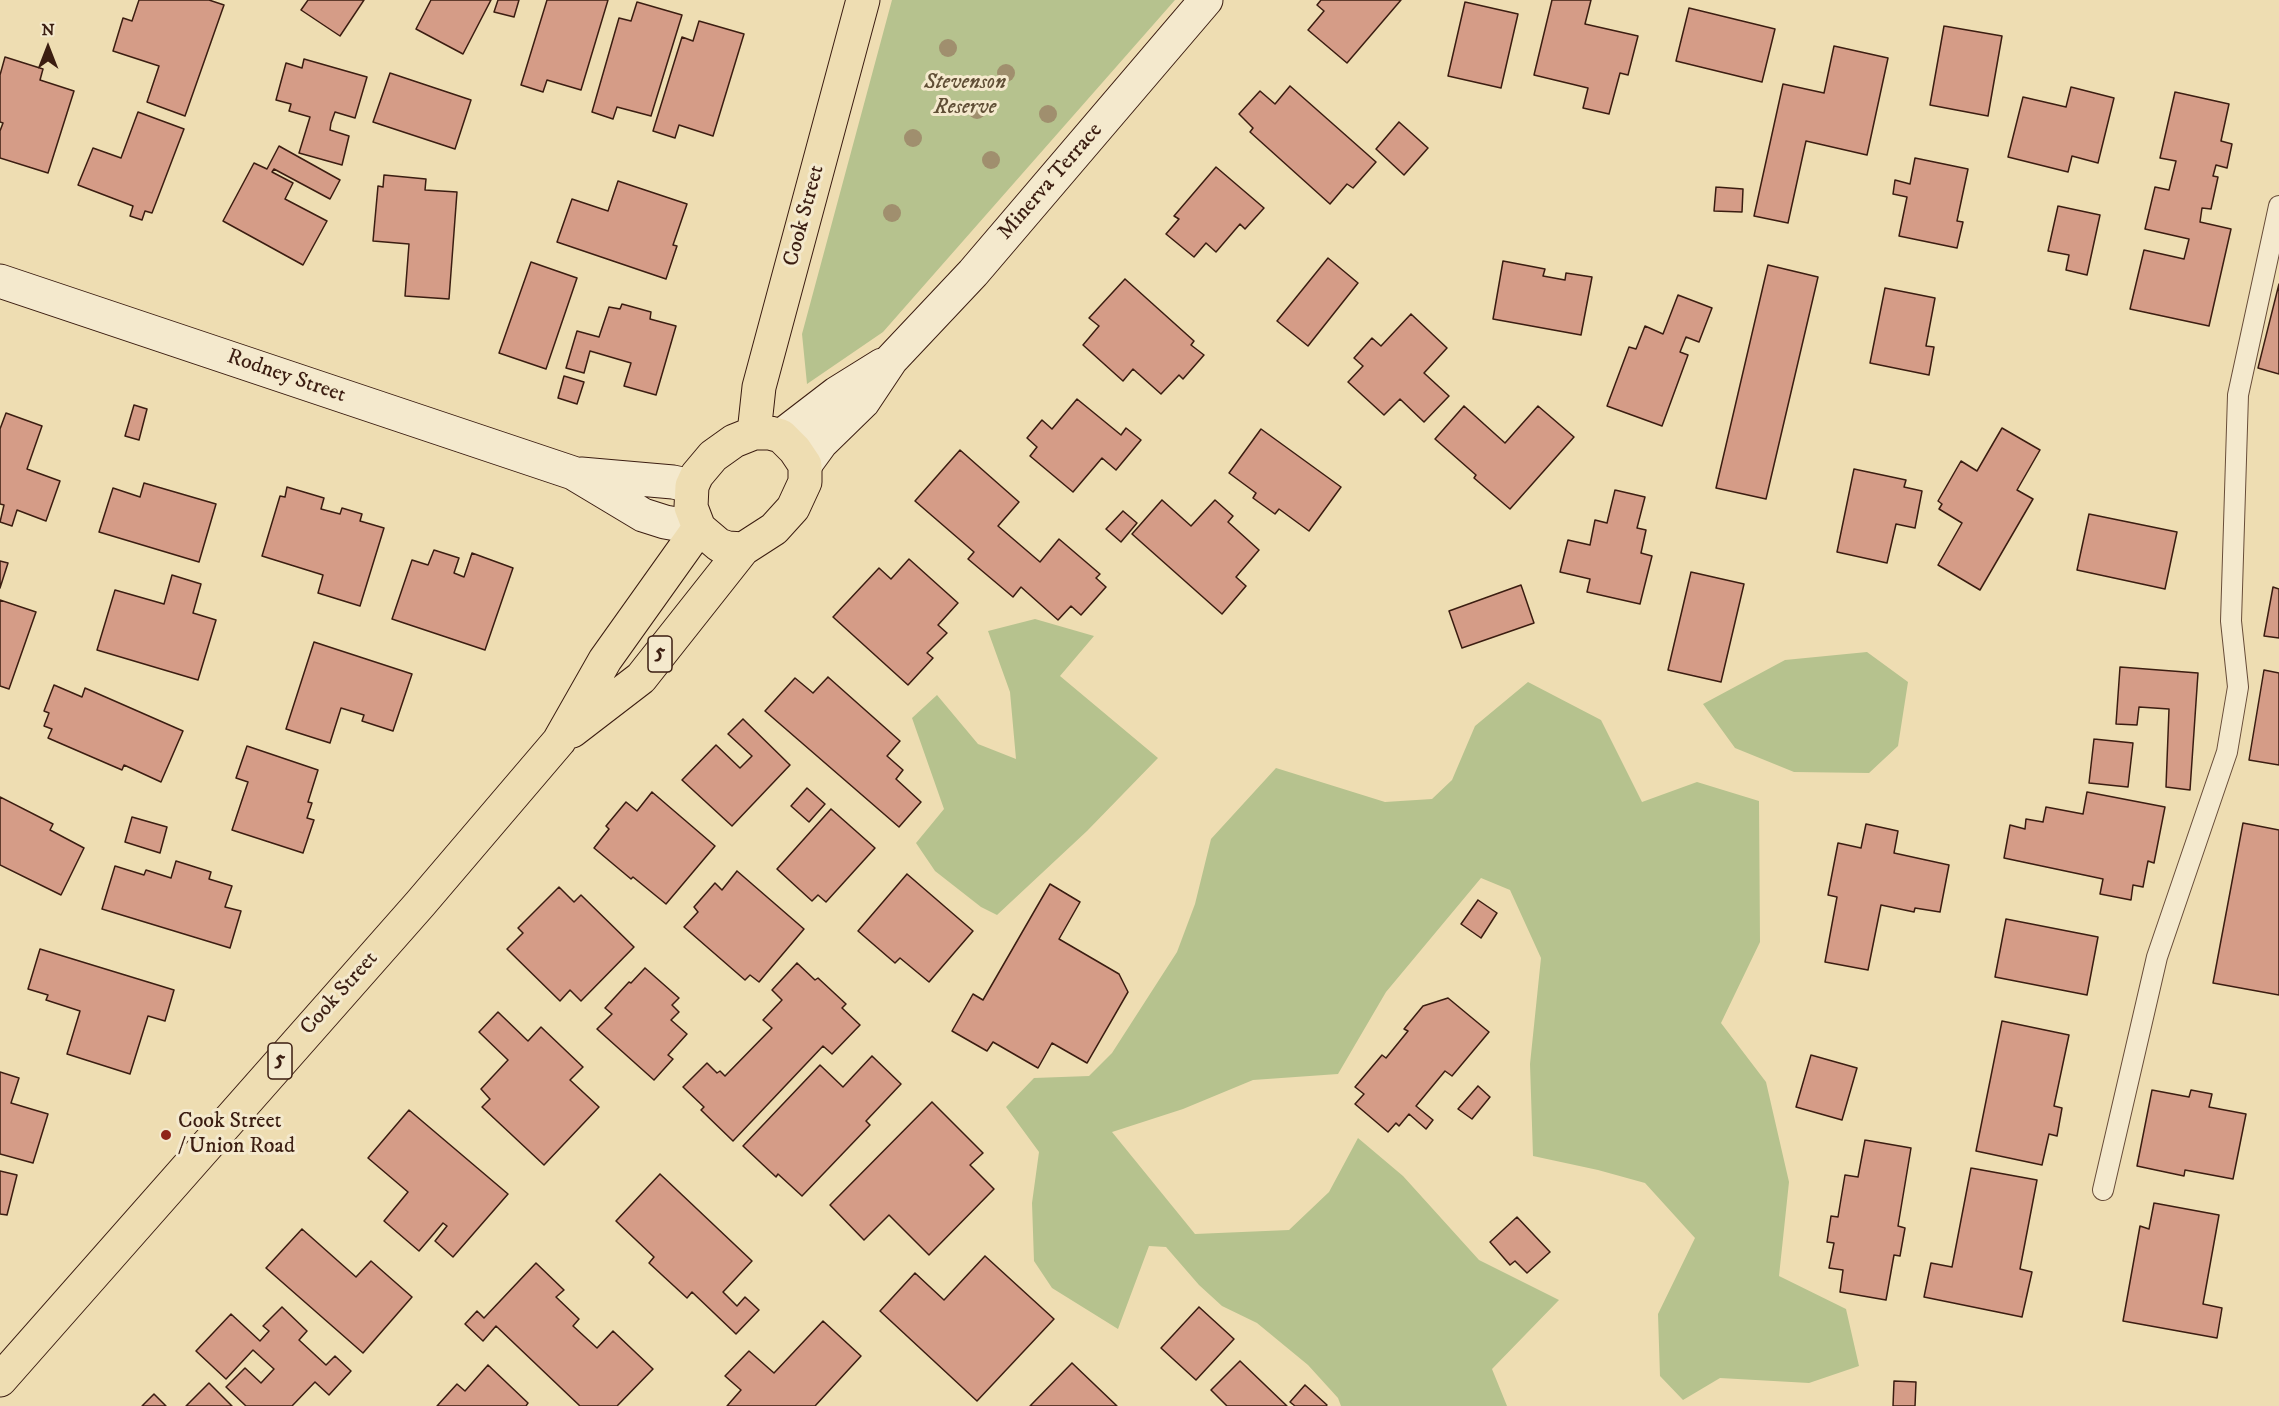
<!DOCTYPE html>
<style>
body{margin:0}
#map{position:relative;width:2279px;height:1406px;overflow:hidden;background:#eeddb2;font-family:"IM FELL DW Pica",serif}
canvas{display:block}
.north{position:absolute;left:18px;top:18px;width:60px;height:60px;-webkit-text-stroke:4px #f4e9cd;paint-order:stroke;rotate:0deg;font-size:16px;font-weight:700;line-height:24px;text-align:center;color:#3b1d11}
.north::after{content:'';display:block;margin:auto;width:21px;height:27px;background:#3b1d11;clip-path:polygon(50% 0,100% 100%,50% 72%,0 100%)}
</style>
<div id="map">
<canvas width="2279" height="1406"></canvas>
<div class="north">N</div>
</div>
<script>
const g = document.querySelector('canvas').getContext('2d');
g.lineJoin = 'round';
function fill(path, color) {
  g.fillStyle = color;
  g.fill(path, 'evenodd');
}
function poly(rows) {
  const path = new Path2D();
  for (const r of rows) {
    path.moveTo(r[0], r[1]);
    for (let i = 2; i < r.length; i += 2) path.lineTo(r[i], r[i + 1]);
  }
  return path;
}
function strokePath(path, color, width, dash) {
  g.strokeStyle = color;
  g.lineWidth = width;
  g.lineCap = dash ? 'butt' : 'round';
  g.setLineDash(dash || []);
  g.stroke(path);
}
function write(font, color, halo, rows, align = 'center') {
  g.font = font + ' "IM FELL DW Pica",serif';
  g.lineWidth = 6;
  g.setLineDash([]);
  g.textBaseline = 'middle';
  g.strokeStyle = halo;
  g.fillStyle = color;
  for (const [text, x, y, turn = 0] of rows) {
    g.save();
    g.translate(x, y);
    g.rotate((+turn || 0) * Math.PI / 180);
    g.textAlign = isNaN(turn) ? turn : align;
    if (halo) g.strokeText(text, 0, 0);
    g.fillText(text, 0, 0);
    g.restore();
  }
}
fill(poly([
 [892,0,1175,0,883,332,807,384,802,334],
 [1035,619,1094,636,1060,676,1158,758,1087,831,997,915,981,907,935,871,916,843,944,809,912,718,937,695,978,744,1016,759,1010,692,988,631],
 [1867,652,1908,682,1898,746,1869,773,1794,772,1735,748,1703,704,1785,660],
 [1528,682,1601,720,1642,802,1697,782,1759,801,1760,942,1721,1023,1766,1082,1789,1182,1779,1276,1846,1309,1859,1366,1809,1383,1720,1378,1683,1400,1660,1376,1658,1314,1695,1238,1645,1183,1598,1170,1533,1156,1530,1064,1541,958,1510,890,1481,878,1386,992,1338,1074,1253,1080,1183,1109,1112,1132,1195,1234,1289,1230,1329,1192,1358,1138,1403,1176,1479,1260,1559,1300,1492,1369,1507,1406,1341,1406,1338,1398,1308,1365,1257,1323,1222,1306,1199,1285,1166,1247,1149,1246,1118,1329,1052,1288,1034,1261,1032,1203,1039,1152,1006,1107,1034,1078,1089,1076,1112,1053,1177,952,1195,904,1211,839,1276,768,1385,802,1432,799,1452,780,1475,726]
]), '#b6c28e');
const building = poly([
 [139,0,209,0,224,5,185,116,147,102,159,66,113,51,123,18,132,21,139,0],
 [308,0,364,0,340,36,301,10,308,0],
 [431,0,491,0,463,54,416,29,431,0],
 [498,0,519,0,514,17,494,12,498,0],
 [547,0,608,0,581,90,547,80,543,92,521,85,547,0],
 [1321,0,1401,0,1347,63,1308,30,1324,11,1317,5,1321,0],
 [1552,0,1591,0,1585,24,1638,36,1628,75,1620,73,1609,114,1583,108,1588,88,1534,75,1552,0],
 [637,2,682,15,651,116,617,107,613,119,592,112,619,18,631,21,637,2],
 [1465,2,1518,14,1501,88,1448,76,1465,2],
 [1689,8,1775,29,1762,82,1676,61,1689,8],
 [699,21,744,34,713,136,679,125,675,138,653,131,682,37,693,41,699,21],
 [1944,26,2002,36,1988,116,1930,105,1944,26],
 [1834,46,1888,58,1867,155,1806,141,1788,223,1754,216,1783,84,1824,93,1834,46],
 [5,57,43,69,40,80,74,91,48,173,0,158,0,131,3,123,0,122,0,75,5,57],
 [304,59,367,77,355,118,335,112,331,123,330,130,349,136,342,165,299,153,310,117,289,111,291,104,276,100,286,63,302,68,304,59],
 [390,73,471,100,455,149,373,122,390,73],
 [1290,86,1376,162,1353,188,1347,184,1330,204,1250,132,1253,128,1239,114,1260,91,1275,104,1290,86],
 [2071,87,2114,98,2098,163,2072,156,2068,172,2008,157,2023,97,2066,107,2071,87],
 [2175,92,2229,104,2221,141,2232,144,2227,168,2216,165,2213,176,2218,177,2211,209,2202,208,2200,222,2231,229,2209,326,2130,309,2144,250,2184,259,2189,239,2145,229,2155,187,2169,190,2176,161,2160,158,2175,92],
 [138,112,184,129,152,213,145,211,142,220,130,216,133,206,78,185,93,148,121,158,138,112],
 [1399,122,1428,148,1404,175,1376,149,1399,122],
 [279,146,340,180,330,199,274,169,272,172,293,183,285,199,327,221,303,265,223,221,254,163,267,169,279,146],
 [1915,158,1968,169,1957,221,1963,222,1957,248,1899,236,1907,197,1893,194,1895,180,1910,184,1915,158],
 [1216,167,1264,208,1245,229,1240,224,1216,252,1206,243,1194,257,1166,234,1179,219,1174,216,1216,167],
 [384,175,426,179,425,190,457,192,449,299,405,296,409,244,373,241,378,186,383,187,384,175],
 [618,181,687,204,673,245,677,246,666,279,557,242,572,199,608,211,618,181],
 [1716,187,1743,189,1742,212,1714,211,1716,187],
 [2058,206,2100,215,2087,275,2066,270,2069,255,2048,251,2058,206],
 [1328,258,1358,283,1308,346,1277,321,1328,258],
 [1503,261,1545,269,1543,276,1565,280,1566,273,1592,277,1581,335,1493,319,1503,261],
 [531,262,577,278,546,369,499,353,531,262],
 [1768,265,1818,277,1766,499,1716,488,1768,265],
 [1125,279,1194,341,1191,345,1204,355,1183,379,1179,375,1161,394,1133,369,1123,381,1083,345,1099,326,1089,318,1125,279],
 [2279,284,2279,374,2258,368,2279,284],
 [1885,288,1935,298,1926,346,1934,347,1929,375,1870,363,1885,288],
 [1678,295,1712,308,1699,342,1686,337,1680,352,1688,355,1662,426,1607,406,1629,347,1636,349,1645,326,1663,334,1678,295],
 [622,304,651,312,650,319,676,326,656,395,624,386,631,363,590,351,584,373,566,368,577,331,599,337,609,307,620,309,622,304],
 [1411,314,1447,348,1424,373,1449,396,1424,422,1400,399,1384,415,1348,382,1363,366,1354,358,1372,338,1381,346,1411,314],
 [564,376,584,382,577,404,558,398,564,376],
 [1077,399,1121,435,1126,428,1141,440,1116,470,1102,458,1073,492,1030,456,1037,447,1027,438,1042,420,1052,429,1077,399],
 [134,405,147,409,139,440,125,436,134,405],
 [1464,406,1505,443,1538,406,1574,437,1510,509,1474,478,1476,475,1435,439,1464,406],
 [6,413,42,426,27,469,60,481,46,521,17,510,12,526,0,522,4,505,0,504,0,429,6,413],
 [2002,428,2040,450,2017,490,2033,499,1980,590,1938,565,1962,523,1939,509,1942,504,1938,501,1961,461,1977,471,2002,428],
 [1261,429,1341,487,1309,531,1279,509,1275,514,1253,498,1256,493,1229,473,1261,429],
 [960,450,1019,502,998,526,1040,562,1059,539,1100,574,1096,578,1106,587,1081,615,1071,606,1058,620,1021,587,1013,597,968,559,974,552,915,501,960,450],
 [1854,469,1906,480,1904,487,1922,491,1915,528,1896,524,1887,563,1837,552,1854,469],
 [144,483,216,504,199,562,99,532,113,488,140,497,144,483],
 [287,487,324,498,321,509,340,514,342,508,362,514,360,521,384,528,360,606,318,593,323,575,262,556,280,496,285,497,287,487],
 [1615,490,1645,497,1637,528,1646,530,1641,553,1652,556,1640,604,1587,592,1590,579,1560,572,1568,540,1590,545,1595,520,1607,523,1615,490],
 [1162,500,1191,526,1215,500,1233,516,1228,522,1259,550,1236,577,1246,586,1222,614,1132,534,1162,500],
 [1123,511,1137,523,1121,542,1106,529,1123,511],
 [2089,514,2177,532,2165,589,2077,570,2089,514],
 [434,550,459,558,454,573,464,577,472,553,513,568,485,650,392,619,412,560,428,565,434,550],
 [909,559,958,603,938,625,947,633,927,653,933,658,908,685,833,617,879,568,891,579,909,559],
 [0,561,8,563,0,588,0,561],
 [1691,572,1744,584,1721,682,1668,670,1691,572],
 [172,575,201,584,193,613,216,620,198,680,97,650,115,590,164,604,172,575],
 [1521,585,1534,623,1462,648,1449,611,1521,585],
 [2273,587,2279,589,2279,638,2264,636,2273,587],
 [0,600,36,612,9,689,0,686,0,600],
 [314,642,412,674,393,731,362,721,364,715,341,708,330,743,286,729,314,642],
 [2120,667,2198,673,2190,790,2166,787,2169,709,2139,707,2137,725,2116,724,2120,667],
 [2264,670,2279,673,2279,765,2249,760,2264,670],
 [828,677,900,741,887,756,903,770,896,779,921,802,899,827,765,711,795,678,813,693,828,677],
 [54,685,82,697,85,688,183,731,161,782,124,765,122,770,48,738,52,729,44,726,49,713,44,711,54,685],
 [743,719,790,765,732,826,682,780,716,745,740,768,752,756,728,734,743,719],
 [2094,739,2133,743,2128,787,2089,783,2094,739],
 [247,746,318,770,308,802,312,803,307,818,314,820,303,853,232,830,248,782,236,778,247,746],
 [807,788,825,804,809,822,791,806,807,788],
 [652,792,715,846,666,904,633,877,631,879,594,848,609,829,606,826,626,802,637,811,652,792],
 [2087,792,2165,807,2154,863,2148,861,2143,887,2133,885,2131,900,2100,894,2103,879,2004,858,2010,825,2025,829,2026,819,2043,822,2046,807,2083,814,2087,792],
 [0,797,53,824,50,830,84,848,61,895,0,865,0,797],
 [831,809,875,848,826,902,818,895,812,901,777,869,831,809],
 [132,817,167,827,160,853,125,842,132,817],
 [2243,823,2279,830,2279,995,2213,983,2243,823],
 [1866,824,1898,831,1894,853,1949,865,1940,912,1915,908,1914,912,1881,905,1868,970,1825,962,1837,897,1828,895,1838,843,1861,848,1866,824],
 [176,861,211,872,209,879,232,886,225,907,241,911,230,948,102,909,115,866,144,875,146,870,171,878,176,861],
 [737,871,804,929,759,982,750,975,745,980,684,927,698,912,694,907,715,883,722,890,737,871],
 [907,874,973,931,929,982,900,958,895,963,858,931,907,874],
 [1050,884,1080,902,1059,939,1119,974,1128,992,1087,1063,1052,1043,1038,1068,993,1042,987,1051,952,1031,973,994,983,1000,1050,884],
 [559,887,574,902,581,895,634,947,581,1001,570,990,560,1001,507,949,523,933,518,928,559,887],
 [1478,900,1497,913,1481,938,1461,924,1478,900],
 [2006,919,2098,937,2087,995,1995,977,2006,919],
 [40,949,174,990,165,1021,148,1016,130,1074,67,1054,80,1011,46,1000,48,995,28,989,40,949],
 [797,963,815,980,818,978,846,1004,842,1008,860,1025,832,1054,823,1046,733,1141,701,1110,704,1107,683,1087,707,1063,717,1073,720,1071,725,1076,772,1028,763,1020,782,1000,772,990,797,963],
 [645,968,679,998,672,1005,679,1012,671,1020,687,1034,668,1055,673,1059,654,1080,597,1029,612,1014,605,1008,629,982,631,983,645,968],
 [1448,998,1489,1032,1452,1076,1445,1071,1416,1106,1433,1120,1426,1129,1409,1114,1399,1126,1396,1123,1388,1132,1355,1104,1364,1094,1355,1087,1382,1055,1386,1058,1408,1031,1404,1029,1423,1006,1448,998],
 [498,1012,528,1041,541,1027,583,1067,570,1080,599,1107,544,1165,482,1107,490,1099,481,1089,508,1060,479,1032,498,1012],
 [2002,1021,2069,1035,2054,1106,2062,1108,2057,1136,2049,1134,2042,1165,1976,1151,2002,1021],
 [1811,1055,1857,1068,1842,1120,1796,1107,1811,1055],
 [872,1056,901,1084,866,1121,870,1125,802,1196,778,1174,776,1177,743,1146,820,1065,843,1087,872,1056],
 [0,1072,19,1078,11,1103,48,1114,33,1163,0,1154,0,1072],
 [1478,1086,1490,1097,1472,1119,1458,1109,1478,1086],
 [2152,1090,2189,1097,2191,1090,2212,1094,2209,1107,2246,1114,2233,1179,2185,1170,2184,1176,2137,1166,2152,1090],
 [932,1102,983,1153,970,1165,994,1189,929,1255,889,1215,864,1240,830,1205,932,1102],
 [409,1110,508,1194,453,1257,435,1241,447,1226,443,1223,419,1251,384,1221,408,1192,368,1158,409,1110],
 [1865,1140,1911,1148,1898,1226,1905,1228,1900,1256,1894,1255,1886,1300,1840,1292,1843,1270,1829,1268,1834,1243,1827,1242,1831,1216,1838,1217,1845,1175,1858,1177,1865,1140],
 [1971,1168,2037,1180,2020,1269,2032,1272,2022,1317,1924,1297,1931,1263,1952,1267,1971,1168],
 [0,1171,17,1175,7,1215,0,1214,0,1171],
 [660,1174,752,1261,723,1292,737,1306,745,1297,759,1310,736,1334,692,1292,687,1298,649,1263,654,1257,616,1221,660,1174],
 [2154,1203,2219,1215,2203,1304,2222,1308,2217,1338,2123,1321,2140,1226,2149,1229,2154,1203],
 [1517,1217,1550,1252,1527,1273,1515,1261,1510,1265,1490,1242,1517,1217],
 [302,1229,356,1277,371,1261,412,1297,363,1353,266,1268,302,1229],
 [985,1256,1054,1319,977,1401,880,1311,915,1273,944,1300,985,1256],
 [536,1263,564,1290,556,1297,579,1319,573,1326,597,1348,613,1331,653,1369,617,1406,580,1406,496,1326,483,1341,465,1324,477,1311,484,1318,536,1263],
 [282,1307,307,1331,299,1340,326,1365,335,1356,351,1371,329,1395,315,1382,292,1406,246,1406,226,1387,245,1368,261,1383,274,1369,253,1350,226,1379,196,1351,231,1314,260,1341,269,1331,263,1326,282,1307],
 [1199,1307,1234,1339,1196,1380,1161,1348,1199,1307],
 [823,1321,861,1356,815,1406,727,1406,741,1390,725,1376,749,1351,774,1373,823,1321],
 [1240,1361,1287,1406,1227,1406,1211,1390,1240,1361],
 [1072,1363,1117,1406,1030,1406,1072,1363],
 [488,1365,528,1403,526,1406,437,1406,457,1384,465,1391,488,1365],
 [1894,1381,1916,1382,1915,1406,1893,1406,1894,1381],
 [209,1383,232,1406,186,1406,209,1383],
 [1305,1385,1327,1405,1326,1406,1295,1406,1290,1402,1305,1385],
 [154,1394,166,1406,142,1406,154,1394]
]);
fill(building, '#d59c87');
strokePath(building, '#3b1d11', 1.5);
const lane = poly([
 [2103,1190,2157,957,2227,752,2238,687,2231,621,2238,395,2279,206]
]);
const secondary = poly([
 [0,281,573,473,643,515,665,522,699,528],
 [781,436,837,393,882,365],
 [805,465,821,443,863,402,891,360,973,273,1206,0],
 [581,474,673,482,692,486]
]);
const primary = poly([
 [754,433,759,387,863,0],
 [754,433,770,433,781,436,795,450,805,465,805,482,793,508,774,529,743,549,728,548,719,545,699,528,691,507,692,486,697,475,713,456,734,441,754,433],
 [572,731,641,678,743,549],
 [0,1380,420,904,559,741,605,660,699,528]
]);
strokePath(lane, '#684d39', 22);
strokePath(secondary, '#3b1d11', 35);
strokePath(primary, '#3b1d11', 35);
strokePath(lane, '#f4e9cd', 20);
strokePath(secondary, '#f4e9cd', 33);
strokePath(primary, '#eeddb2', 33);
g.fillStyle = '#a08f6e';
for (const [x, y] of [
 [948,48],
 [1006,73],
 [977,110],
 [1048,114],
 [913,138],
 [991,160],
 [892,213]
]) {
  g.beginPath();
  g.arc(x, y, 9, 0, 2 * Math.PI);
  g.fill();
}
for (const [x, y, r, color] of [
 [166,1135,6,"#8f2418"]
]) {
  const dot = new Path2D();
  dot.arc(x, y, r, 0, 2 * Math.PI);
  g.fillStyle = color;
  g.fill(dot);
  strokePath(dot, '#f4e9cd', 2);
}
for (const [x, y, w] of [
 [660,654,24],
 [280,1061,24]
]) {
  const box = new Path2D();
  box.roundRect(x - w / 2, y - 18, w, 36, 4.5);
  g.fillStyle = '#f4e9cd';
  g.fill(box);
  strokePath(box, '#3b1d11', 1.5);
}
write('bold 21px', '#3b1d11', null, [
 ["5",660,654],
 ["5",280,1061]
]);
write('italic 22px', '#604f36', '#f4e9cd', [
 ["Stevenson",965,83],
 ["Reserve",965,108]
]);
write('22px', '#3b1d11', '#f4e9cd', [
 ["Minerva Terrace",1051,182,-49],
 ["Cook Street",805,216,-75],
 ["Rodney Street",286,377,19],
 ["Cook Street",340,994,-48]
]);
write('22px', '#3b1d11', '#f4e9cd', [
 ["Cook Street",178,1122],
 ["/ Union Road",178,1147]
], 'left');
</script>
